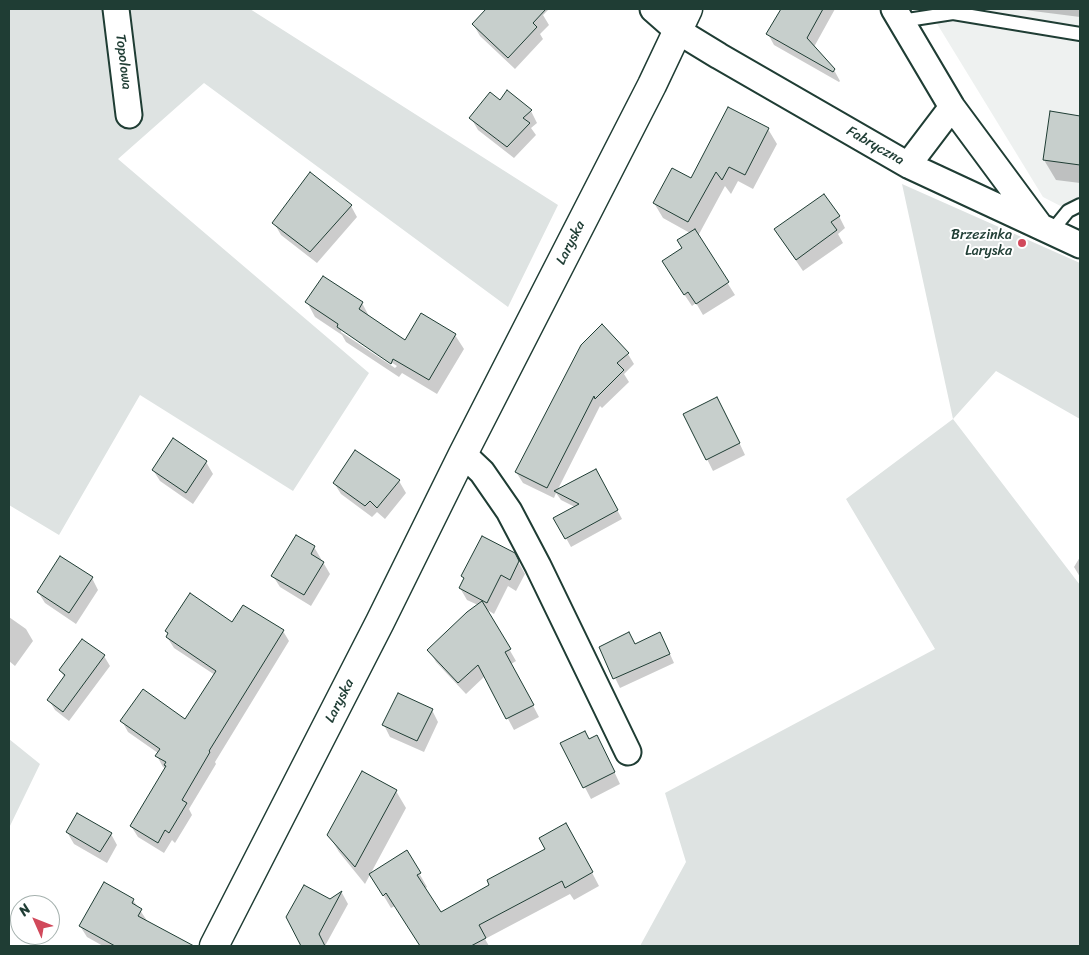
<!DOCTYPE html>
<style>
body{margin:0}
#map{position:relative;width:1089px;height:955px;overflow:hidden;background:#fff;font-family:Sriracha,sans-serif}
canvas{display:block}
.frame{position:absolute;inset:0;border:10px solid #1f3d34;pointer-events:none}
.north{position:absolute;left:10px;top:895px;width:50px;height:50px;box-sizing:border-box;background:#fff;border:1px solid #a5b1ae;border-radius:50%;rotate:314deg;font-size:14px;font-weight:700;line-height:20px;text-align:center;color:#1f3d34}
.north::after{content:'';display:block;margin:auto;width:18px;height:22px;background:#d1495b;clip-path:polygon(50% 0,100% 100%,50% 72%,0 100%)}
</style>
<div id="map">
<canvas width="1089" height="955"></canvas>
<div class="frame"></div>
<div class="north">N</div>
</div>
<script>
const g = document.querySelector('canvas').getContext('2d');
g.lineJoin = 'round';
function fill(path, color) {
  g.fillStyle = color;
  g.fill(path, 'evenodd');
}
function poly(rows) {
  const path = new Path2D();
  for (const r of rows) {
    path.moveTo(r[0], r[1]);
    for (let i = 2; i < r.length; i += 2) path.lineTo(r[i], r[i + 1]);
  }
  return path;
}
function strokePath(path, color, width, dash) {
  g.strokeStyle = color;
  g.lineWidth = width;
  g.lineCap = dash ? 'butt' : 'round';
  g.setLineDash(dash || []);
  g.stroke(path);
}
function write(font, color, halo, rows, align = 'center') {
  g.font = font + ' Sriracha,sans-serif';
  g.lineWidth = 4;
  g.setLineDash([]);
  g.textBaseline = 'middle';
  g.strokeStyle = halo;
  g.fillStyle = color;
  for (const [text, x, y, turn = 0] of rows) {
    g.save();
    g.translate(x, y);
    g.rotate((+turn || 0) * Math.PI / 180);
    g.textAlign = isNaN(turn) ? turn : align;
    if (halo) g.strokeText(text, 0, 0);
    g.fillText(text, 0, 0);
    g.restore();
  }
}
fill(poly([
 [928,9,1080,9,1080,216,1043,197]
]), '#eef1f0');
fill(poly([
 [9,9,250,9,558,205,508,307,204,83,118,159,369,373,293,491,140,395,59,535,9,505],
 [902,184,1080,263,1080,419,996,371,953,419,1080,585,1080,946,640,946,686,862,665,793,935,649,846,499,953,419],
 [9,739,40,764,9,828]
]), '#dee3e2');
fill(poly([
 [488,9,549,9,543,15,549,25,540,34,543,39,515,69,480,36,473,24],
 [782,9,835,9,814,47,834,70,840,81,839,82,774,45,768,34],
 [1017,9,1080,9,1080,17],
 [500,102,531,111,537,123,531,128,536,135,514,158,478,130,471,118],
 [1051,113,1080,117,1080,183,1056,180,1044,160],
 [768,129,777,144,753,189,738,181,731,194,725,186,698,236,735,295,703,315,696,303,692,306,670,273,690,233,663,218,654,203],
 [351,206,357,217,317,263,281,235,274,223],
 [839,216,845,228,838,234,843,243,803,271,775,230],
 [307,302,362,303,370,318,405,342,455,335,464,349,437,394,402,373,399,377,346,342,342,335,315,317],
 [341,329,397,366,395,368,341,332],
 [582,345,628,354,634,364,624,374,629,382,602,408,600,406,557,491,596,470,622,519,571,547,566,538,575,507,561,500,556,493,554,498,523,483,516,472],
 [724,410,745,455,713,471,707,459],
 [174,440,206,462,213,474,193,504,160,481,153,470],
 [355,452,399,481,406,493,385,519,377,512,372,517,341,494,334,483],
 [314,547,330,574,311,606,280,587,273,576],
 [514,554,525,574,516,591,508,586,494,614,486,609,516,661,511,664,539,717,514,730,485,676,466,694,436,662,429,650,478,605,467,600,460,588,465,580,463,576],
 [1080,557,1080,577,1074,567],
 [92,578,98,590,76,624,45,603,38,592],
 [9,617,26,629,33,641,15,666,9,661],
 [233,623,283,631,289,641,215,762,216,764,189,809,192,815,175,843,172,840,164,853,138,837,131,826,166,769,163,767,157,756,158,753,128,732,122,721,186,721,215,675,174,648,167,637],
 [665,643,674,663,620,688,600,647],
 [104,656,110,666,69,721,55,710,49,700,65,678,60,670],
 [432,710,438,722,424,752,390,737,384,725],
 [589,740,603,748,620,784,591,799,562,743],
 [396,791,406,808,365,884,339,852,329,835],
 [67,832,111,834,117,845,107,863,74,844],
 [574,838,599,886,574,900,570,894,485,939,489,946,420,946,395,906,391,908,379,888,419,873,427,887,424,889,440,914],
 [342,893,348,904,325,946,303,946,288,917,330,900],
 [133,900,148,922,179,940,183,946,103,946,87,937,80,926]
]), '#0003');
const building = poly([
 [486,9,546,9,533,23,537,27,508,58,472,24,486,9],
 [781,9,823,9,807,38,835,69,833,72,766,34,781,9],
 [507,90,532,110,523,118,530,123,507,147,469,118,490,92,500,100,507,90],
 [728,107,769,128,745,175,729,167,722,180,716,172,688,222,653,203,672,168,691,178,728,107],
 [1050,111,1080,116,1080,165,1043,160,1050,111],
 [310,172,352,205,310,252,272,223,310,172],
 [824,194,840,216,831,222,837,230,796,260,774,229,824,194],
 [695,229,729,282,696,304,688,292,684,295,662,261,682,248,677,240,695,229],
 [323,276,363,302,359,309,405,340,421,313,456,334,429,380,393,359,391,364,337,327,338,324,305,302,323,276],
 [602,324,629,353,617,363,624,370,595,399,594,396,547,488,515,472,581,345,602,324],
 [717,397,740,443,706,460,683,414,717,397],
 [173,438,207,461,186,493,152,470,173,438],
 [355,450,400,480,377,508,370,501,365,506,333,483,355,450],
 [596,469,618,510,565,539,553,518,579,504,554,491,596,469],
 [296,535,315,546,311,554,324,562,304,595,271,576,296,535],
 [482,536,515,553,519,561,510,580,501,575,487,603,459,588,464,578,461,576,482,536],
 [60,556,93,577,69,613,37,592,60,556],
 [190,593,232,622,243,605,284,630,209,751,210,752,182,800,187,803,169,833,165,830,158,843,130,826,166,766,164,765,166,762,155,756,160,749,120,721,143,689,185,719,216,671,166,637,168,633,165,631,190,593],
 [482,601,511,649,505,652,534,705,506,719,478,665,458,683,427,650,467,612,482,601],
 [629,632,635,644,660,632,670,654,613,679,599,647,629,632],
 [82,639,105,655,63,712,47,700,65,675,59,670,82,639],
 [398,693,433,709,417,741,382,725,398,693],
 [585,731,589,739,597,735,615,772,583,788,560,743,585,731],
 [362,771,397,790,355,867,327,835,362,771],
 [77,813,112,833,100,852,66,832,77,813],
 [566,823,593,872,565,888,562,881,479,925,486,938,471,946,420,946,386,893,383,896,369,874,407,850,421,873,417,875,441,912,489,885,487,880,545,849,539,838,566,823],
 [104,882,134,899,132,903,142,909,138,916,194,946,115,946,79,926,104,882],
 [304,885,330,899,342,891,319,934,325,946,301,946,286,917,304,885]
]);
fill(building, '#c7cfcc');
strokePath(building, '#1f3d34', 1);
const service = poly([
 [901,21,953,13,1080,34],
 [1051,232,1068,211,1080,205]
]);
const minor = poly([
 [116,9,129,115],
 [653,9,678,31,719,56,908,165,1080,245],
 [894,9,952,107,1040,226],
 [908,165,952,107],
 [463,454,482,472,509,511,538,566,628,752]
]);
const tertiary = poly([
 [214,946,380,622,463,454,652,85,688,9]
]);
strokePath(service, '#1f3d34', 16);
strokePath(minor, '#1f3d34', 29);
strokePath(tertiary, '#1f3d34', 31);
strokePath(service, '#fff', 12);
strokePath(minor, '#fff', 25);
strokePath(tertiary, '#fff', 28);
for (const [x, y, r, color] of [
 [1022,243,5,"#d1495b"]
]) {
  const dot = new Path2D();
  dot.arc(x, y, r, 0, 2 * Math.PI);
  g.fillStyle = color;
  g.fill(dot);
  strokePath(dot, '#fff', 2);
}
write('14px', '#1f3d34', '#fff', [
 ["Topolowa",123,62,83],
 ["Fabryczna",875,146,30],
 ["Laryska",571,243,-63],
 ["Laryska",340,701,-63]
]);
write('14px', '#1f3d34', '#fff', [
 ["Brzezinka",1012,235],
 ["Laryska",1012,251]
], 'right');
</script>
